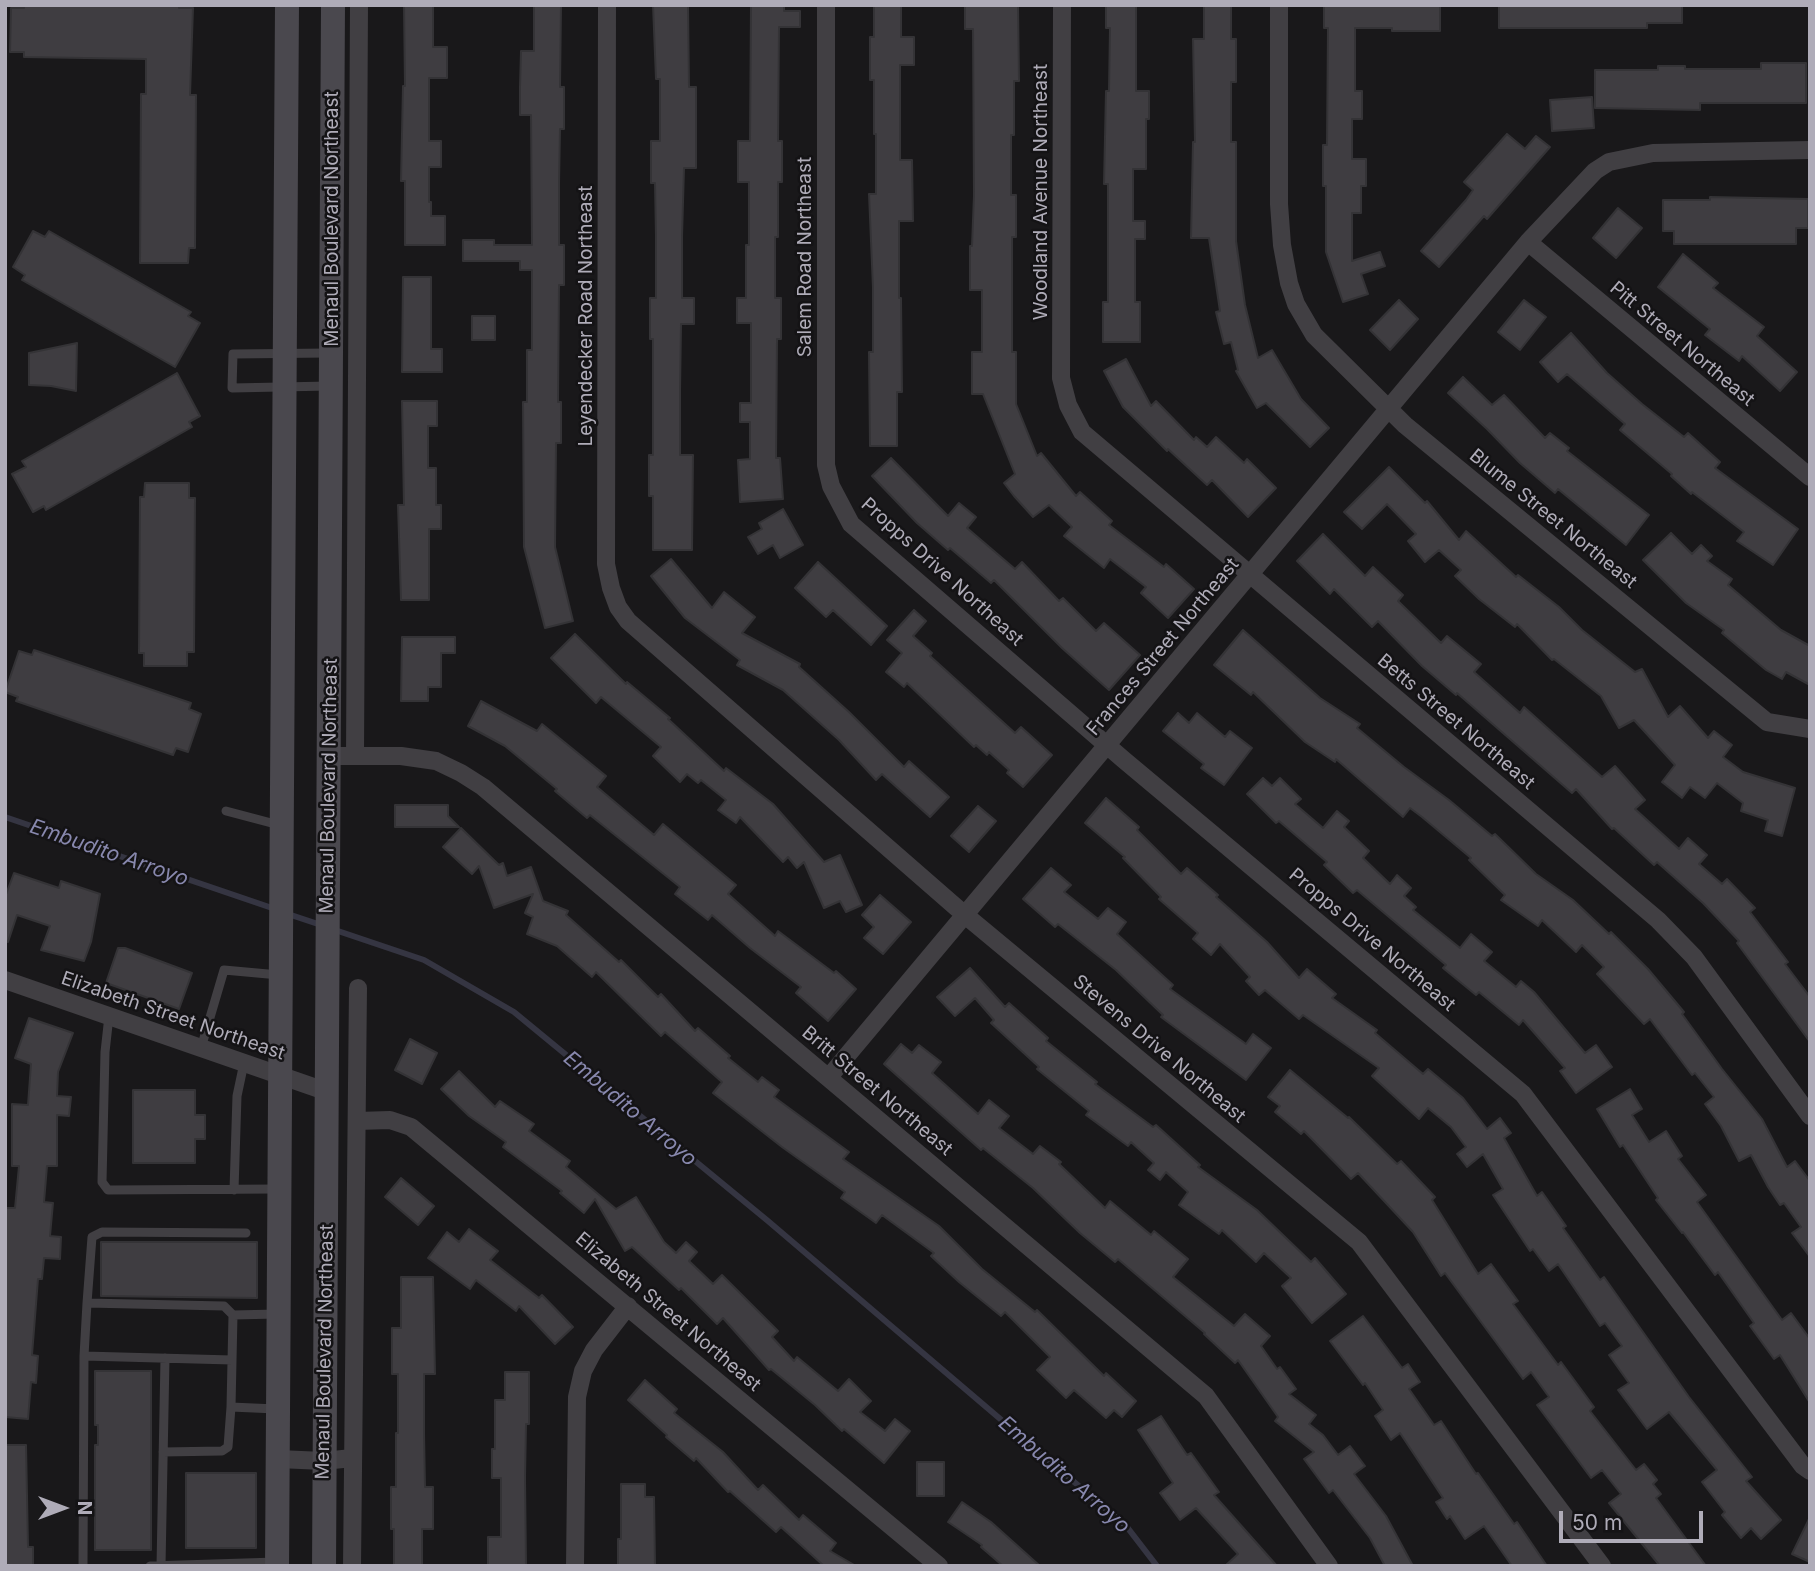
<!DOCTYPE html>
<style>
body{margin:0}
#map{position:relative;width:1815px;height:1571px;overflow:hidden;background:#19181a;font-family:Inter,sans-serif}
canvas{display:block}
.frame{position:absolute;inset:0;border:7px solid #afacb8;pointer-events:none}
.north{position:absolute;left:28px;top:1473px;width:70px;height:70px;-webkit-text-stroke:5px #141315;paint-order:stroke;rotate:90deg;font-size:19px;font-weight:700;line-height:28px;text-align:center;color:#afacb8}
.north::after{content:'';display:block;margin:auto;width:24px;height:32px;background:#afacb8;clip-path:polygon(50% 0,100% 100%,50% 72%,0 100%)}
.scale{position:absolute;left:1559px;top:1511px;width:144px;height:32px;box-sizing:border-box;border:4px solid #afacb8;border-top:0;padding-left:9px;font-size:21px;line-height:24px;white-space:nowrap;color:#afacb8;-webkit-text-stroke:5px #141315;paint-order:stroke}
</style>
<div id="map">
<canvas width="1815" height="1571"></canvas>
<div class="frame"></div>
<div class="north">N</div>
<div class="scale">50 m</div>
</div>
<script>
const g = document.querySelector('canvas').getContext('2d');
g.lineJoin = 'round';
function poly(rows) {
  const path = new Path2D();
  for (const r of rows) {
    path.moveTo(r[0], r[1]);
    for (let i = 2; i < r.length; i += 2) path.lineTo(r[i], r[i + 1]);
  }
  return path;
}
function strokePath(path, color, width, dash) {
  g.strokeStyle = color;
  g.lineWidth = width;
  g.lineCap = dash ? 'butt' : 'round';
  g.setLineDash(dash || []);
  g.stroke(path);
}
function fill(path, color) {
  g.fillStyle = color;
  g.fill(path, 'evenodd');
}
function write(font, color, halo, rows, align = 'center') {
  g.font = font + ' Inter,sans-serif';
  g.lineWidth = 5;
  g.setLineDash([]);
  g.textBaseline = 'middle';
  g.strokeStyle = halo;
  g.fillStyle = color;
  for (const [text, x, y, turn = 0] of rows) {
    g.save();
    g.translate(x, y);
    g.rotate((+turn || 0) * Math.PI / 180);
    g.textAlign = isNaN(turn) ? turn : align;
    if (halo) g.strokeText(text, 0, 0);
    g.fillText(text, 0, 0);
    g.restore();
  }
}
strokePath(poly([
 [5,817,275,909],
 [288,914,321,925],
 [335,930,424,960,514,1012,768,1221,1127,1527,1157,1566]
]), '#353542', 6);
const building = poly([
 [24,5,179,5,179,8,193,8,190,95,196,95,195,248,189,248,188,263,140,263,141,94,146,94,146,59,24,57,24,52,10,52,11,8,24,8,24,5],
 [404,5,433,5,433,47,447,47,447,78,429,78,429,141,441,141,441,167,429,167,429,202,431,202,431,216,445,216,445,245,405,245,405,181,401,181,403,86,405,86,404,5],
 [534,5,561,5,560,87,564,87,564,129,560,129,559,184,559,245,564,245,564,285,559,285,558,402,561,402,561,443,556,443,555,547,573,621,545,628,524,547,523,402,527,402,527,350,532,350,532,270,520,270,520,261,463,261,463,240,494,240,494,245,532,245,531,115,520,115,520,87,521,51,534,51,534,5],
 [653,5,688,5,689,87,696,87,696,168,684,168,682,237,682,298,694,298,694,324,681,324,680,392,680,455,693,455,692,550,653,550,653,496,649,496,649,455,653,455,653,339,650,339,650,298,656,298,656,237,655,183,651,183,651,141,660,141,660,79,656,79,653,5],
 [751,5,784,5,784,11,800,11,800,27,779,27,778,141,782,141,782,182,778,182,778,237,775,237,775,298,781,298,781,339,777,339,776,458,780,458,783,499,740,502,738,460,750,459,750,422,740,422,740,403,751,403,751,323,737,323,737,298,746,298,746,245,749,245,749,182,738,182,738,141,750,141,751,5],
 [874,5,901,5,901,37,914,37,914,65,900,65,900,160,912,160,913,221,899,221,899,298,901,298,902,392,897,392,897,446,870,446,869,352,873,352,873,288,869,194,876,194,876,134,874,134,874,80,870,80,870,37,874,37,874,5],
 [965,5,1018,5,1019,81,1014,81,1014,135,1011,135,1011,195,1016,195,1016,237,1012,237,1012,352,1016,352,1016,404,1037,456,1041,453,1076,496,1080,492,1112,521,1109,525,1164,567,1166,564,1194,589,1168,618,1141,593,1146,587,1110,559,1104,568,1064,536,1072,527,1049,505,1033,517,1014,496,1004,483,1015,474,983,394,972,394,972,352,982,352,982,290,970,290,970,246,972,246,974,195,973,29,965,29,965,5],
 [1106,5,1136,5,1136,91,1149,91,1149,119,1146,119,1146,169,1133,169,1133,221,1145,221,1145,239,1135,239,1135,302,1140,302,1140,342,1103,342,1103,302,1108,302,1108,184,1104,184,1106,91,1109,91,1110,28,1106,28,1106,5],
 [1204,5,1231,5,1231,39,1236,39,1236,82,1231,82,1231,142,1236,142,1236,241,1245,305,1258,358,1272,350,1301,399,1329,428,1310,447,1266,403,1257,408,1236,371,1238,370,1231,342,1224,344,1216,312,1220,311,1209,238,1191,238,1193,142,1195,142,1193,39,1204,39,1204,5],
 [1324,5,1440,5,1440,31,1392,31,1392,28,1355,28,1355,91,1362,91,1362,119,1352,119,1352,159,1366,159,1366,186,1361,186,1361,213,1352,213,1352,261,1380,252,1385,266,1361,274,1368,294,1343,302,1326,252,1326,186,1323,186,1323,145,1327,145,1328,28,1324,28,1324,5],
 [1499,5,1682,5,1682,23,1647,23,1647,28,1499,28,1499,5],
 [1761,63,1806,63,1806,103,1700,103,1700,110,1595,108,1595,70,1658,70,1658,66,1685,66,1685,69,1761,69,1761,63],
 [1592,97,1594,128,1552,131,1550,100,1592,97],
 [1507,134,1525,149,1536,136,1550,147,1487,219,1484,216,1439,267,1421,251,1466,200,1473,190,1464,182,1507,134],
 [1710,197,1808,199,1808,228,1796,228,1796,244,1674,244,1674,231,1663,231,1663,200,1710,200,1710,197],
 [1618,208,1642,228,1616,258,1593,238,1618,208],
 [33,231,45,237,49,231,191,312,188,316,200,323,175,367,22,280,25,275,13,267,33,231],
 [1683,254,1718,283,1713,288,1764,327,1757,336,1797,372,1780,391,1742,356,1739,361,1705,335,1710,329,1658,287,1683,254],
 [403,277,431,277,431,349,442,349,442,372,402,372,403,277],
 [1399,300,1418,319,1390,350,1370,330,1399,300],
 [1524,300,1546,317,1520,350,1498,332,1524,300],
 [472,316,495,316,495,340,472,340,472,316],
 [1571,333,1607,373,1642,404,1684,437,1688,433,1720,462,1715,468,1798,529,1773,565,1737,541,1744,532,1692,492,1691,494,1671,476,1672,474,1620,430,1625,424,1567,374,1558,382,1540,362,1571,333],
 [77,343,76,391,51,386,29,385,29,353,77,343],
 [1126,359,1151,406,1156,401,1194,440,1196,437,1207,447,1216,437,1244,463,1247,459,1276,488,1248,517,1212,480,1207,485,1168,449,1167,451,1123,407,1104,371,1126,359],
 [177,373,200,416,189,422,192,427,46,510,44,506,33,512,12,474,26,467,22,461,177,373],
 [1463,377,1492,405,1504,395,1545,438,1550,433,1569,448,1567,451,1649,515,1626,545,1558,489,1555,493,1520,463,1487,429,1448,393,1463,377],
 [402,401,437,401,437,426,428,426,428,468,436,468,436,505,441,505,441,529,429,529,429,600,401,600,398,505,404,505,402,401],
 [891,458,948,516,959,503,976,517,967,528,1015,569,1022,562,1059,601,1063,598,1096,631,1104,623,1140,655,1109,690,1062,648,994,580,991,583,950,548,948,550,917,523,872,476,891,458],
 [1389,467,1425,503,1427,501,1459,540,1466,531,1516,577,1518,575,1559,607,1582,630,1635,672,1642,669,1668,717,1680,706,1708,738,1714,731,1732,745,1723,757,1743,772,1795,788,1782,836,1765,831,1768,820,1741,811,1743,803,1717,783,1705,798,1690,787,1682,798,1662,782,1675,765,1634,720,1619,728,1601,696,1554,659,1552,660,1517,624,1515,627,1479,599,1455,576,1461,570,1439,550,1425,562,1408,541,1416,534,1387,504,1362,529,1344,512,1389,467],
 [145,483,189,483,189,498,195,498,194,652,187,652,187,666,144,666,144,653,139,653,140,497,144,497,145,483],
 [783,509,803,545,780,558,773,545,758,554,748,537,762,529,759,523,783,509],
 [1671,533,1692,554,1701,545,1712,556,1707,561,1732,579,1728,585,1781,630,1810,646,1810,685,1786,672,1782,679,1766,670,1722,633,1724,630,1686,603,1643,560,1671,533],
 [1323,534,1365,576,1373,567,1403,595,1398,601,1441,643,1447,636,1481,664,1474,672,1520,713,1524,707,1602,777,1615,766,1645,800,1635,809,1679,849,1688,838,1707,855,1699,864,1722,884,1727,879,1755,908,1750,912,1788,962,1785,964,1810,997,1810,1042,1737,943,1739,941,1703,903,1657,862,1654,865,1614,828,1612,829,1576,789,1572,793,1457,693,1456,695,1422,666,1378,621,1372,627,1334,589,1330,594,1297,561,1323,534],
 [671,559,712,608,724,592,755,617,742,633,800,664,799,667,849,712,904,767,909,761,949,797,930,817,882,774,876,780,839,740,783,690,737,665,740,660,685,618,651,576,671,559],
 [818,562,887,626,871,645,833,610,826,617,795,588,818,562],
 [914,610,926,621,913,636,932,653,930,656,1015,733,1021,727,1052,755,1023,787,1007,773,1009,770,989,752,987,755,976,745,974,747,907,683,904,687,886,672,902,653,887,640,914,610],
 [1243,630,1320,698,1360,724,1357,728,1404,767,1449,800,1492,836,1495,834,1536,874,1573,900,1609,934,1611,932,1648,969,1684,1012,1682,1014,1722,1069,1762,1119,1787,1167,1795,1161,1810,1181,1810,1257,1792,1233,1801,1227,1784,1203,1780,1205,1768,1187,1751,1155,1739,1161,1721,1126,1705,1104,1714,1097,1695,1073,1692,1075,1650,1019,1644,1024,1597,974,1604,967,1582,945,1576,952,1542,920,1538,926,1501,900,1505,895,1469,860,1471,858,1422,817,1410,808,1403,817,1336,759,1335,762,1305,742,1253,692,1251,695,1214,665,1243,630],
 [575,634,626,684,627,682,670,718,668,719,724,771,726,768,773,804,824,862,840,855,862,905,846,912,840,901,824,908,804,862,797,868,788,857,783,862,740,817,736,823,718,810,726,800,701,780,698,783,687,774,680,782,653,756,661,747,601,697,596,703,551,658,575,634],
 [402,637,455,637,455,653,441,653,441,687,428,687,428,701,401,701,402,637],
 [34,650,191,703,189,709,201,714,188,752,176,748,173,755,16,701,18,697,5,692,19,651,32,655,34,650],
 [481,701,537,731,542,724,606,776,597,787,654,835,663,824,736,885,728,894,775,936,778,931,834,973,836,971,856,989,828,1021,796,993,801,987,750,948,712,915,708,920,675,894,680,887,590,815,587,818,555,791,557,789,505,746,468,726,481,701],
 [1178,713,1189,723,1197,713,1225,737,1230,731,1252,748,1224,785,1201,768,1204,764,1163,731,1178,713],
 [1263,778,1272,786,1280,778,1301,799,1295,804,1323,828,1337,811,1349,821,1344,827,1369,851,1363,858,1390,884,1397,875,1411,888,1404,896,1416,907,1413,910,1460,948,1471,934,1492,952,1484,961,1516,987,1521,981,1534,992,1585,1053,1596,1045,1612,1067,1576,1093,1560,1071,1565,1068,1523,1020,1519,1025,1479,992,1476,995,1443,968,1446,965,1357,890,1353,893,1324,865,1327,862,1279,821,1276,823,1247,794,1263,778],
 [1106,798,1139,827,1137,830,1181,874,1187,868,1218,895,1216,897,1267,942,1299,978,1307,969,1336,994,1332,998,1377,1030,1375,1033,1423,1074,1428,1069,1463,1098,1487,1129,1500,1118,1511,1133,1504,1138,1537,1196,1542,1192,1566,1226,1563,1228,1600,1280,1604,1277,1689,1397,1752,1477,1746,1481,1781,1520,1761,1539,1751,1528,1741,1538,1722,1515,1725,1512,1702,1482,1717,1470,1669,1412,1647,1429,1618,1390,1629,1383,1609,1355,1622,1346,1605,1323,1600,1326,1558,1264,1549,1271,1533,1249,1530,1251,1493,1195,1503,1189,1483,1154,1467,1167,1457,1154,1466,1147,1451,1127,1428,1108,1419,1119,1372,1076,1379,1068,1303,1015,1299,1019,1265,990,1259,995,1246,981,1250,977,1220,944,1211,955,1193,939,1198,933,1159,899,1161,897,1123,858,1125,857,1085,823,1106,798],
 [395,805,448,805,448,816,459,827,395,827,395,805],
 [978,806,996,821,969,852,951,836,978,806],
 [461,828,499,865,503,863,507,876,531,867,543,901,568,911,566,915,619,962,621,960,658,997,661,994,695,1031,698,1028,730,1056,728,1058,758,1082,762,1077,779,1090,774,1097,849,1152,843,1159,939,1226,982,1269,1035,1312,1037,1310,1104,1376,1106,1373,1136,1401,1122,1417,1114,1410,1106,1418,1074,1390,1066,1398,1037,1370,1050,1357,1005,1312,1001,1316,959,1282,931,1256,934,1253,882,1215,876,1223,841,1198,845,1192,782,1147,713,1093,722,1082,665,1032,661,1036,596,972,592,977,557,946,527,934,533,917,525,913,533,894,494,908,479,866,472,874,443,847,461,828],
 [1051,868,1071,885,1064,892,1098,919,1108,908,1126,922,1117,934,1173,985,1170,989,1246,1044,1253,1034,1271,1048,1246,1080,1161,1017,1163,1015,1116,970,1058,924,1055,927,1023,899,1051,868],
 [14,873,59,888,61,881,100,894,91,942,84,961,41,950,50,926,17,915,8,942,5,941,5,897,14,873],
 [880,895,911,922,883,954,864,938,874,927,862,915,880,895],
 [118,948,125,948,192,973,179,1009,106,983,118,948],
 [970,968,1005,1007,1009,1003,1048,1038,1046,1041,1097,1082,1095,1084,1153,1127,1156,1125,1200,1165,1198,1167,1257,1210,1311,1262,1315,1258,1346,1294,1312,1323,1282,1286,1291,1278,1264,1253,1256,1262,1222,1230,1219,1234,1179,1205,1188,1192,1166,1172,1160,1180,1148,1170,1154,1163,1131,1142,1128,1146,1086,1115,1089,1111,1037,1069,1039,1067,991,1023,994,1020,975,998,955,1016,937,997,970,968],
 [29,1018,73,1033,58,1072,57,1096,71,1097,69,1116,57,1115,57,1166,47,1166,44,1202,53,1203,50,1236,61,1237,60,1259,44,1258,42,1279,38,1279,32,1355,38,1356,36,1383,31,1382,28,1419,5,1417,5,1208,15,1208,19,1166,12,1166,12,1104,28,1105,31,1064,15,1058,29,1018],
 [410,1039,437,1053,422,1084,395,1070,410,1039],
 [901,1044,912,1053,919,1045,941,1062,932,1073,978,1114,989,1100,1009,1116,999,1128,1033,1154,1040,1146,1061,1162,1059,1164,1105,1208,1110,1201,1151,1235,1154,1231,1188,1259,1173,1277,1234,1326,1245,1314,1270,1336,1261,1346,1277,1369,1280,1367,1296,1389,1289,1394,1316,1415,1309,1424,1323,1435,1338,1455,1350,1446,1365,1466,1354,1474,1386,1516,1413,1566,1385,1566,1370,1538,1333,1490,1329,1493,1304,1459,1314,1452,1275,1421,1278,1417,1238,1360,1235,1363,1204,1334,1205,1333,1118,1259,1115,1262,1080,1233,1033,1188,983,1148,981,1150,884,1064,901,1044],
 [1290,1070,1348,1118,1349,1117,1397,1164,1401,1161,1435,1197,1432,1200,1478,1274,1491,1264,1518,1301,1513,1304,1558,1365,1561,1362,1594,1407,1590,1411,1636,1470,1644,1464,1657,1480,1653,1484,1661,1494,1656,1498,1706,1566,1660,1566,1609,1503,1621,1494,1602,1470,1591,1478,1537,1405,1549,1397,1531,1372,1523,1379,1445,1273,1441,1276,1413,1232,1358,1173,1351,1179,1304,1131,1301,1134,1275,1112,1280,1106,1268,1097,1290,1070],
 [459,1071,495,1107,500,1101,534,1124,529,1131,570,1161,566,1167,616,1209,636,1197,664,1242,676,1253,686,1242,697,1252,689,1261,713,1284,722,1275,778,1331,772,1337,794,1361,797,1357,838,1391,849,1379,871,1401,860,1412,885,1431,895,1419,910,1431,884,1463,844,1429,842,1431,815,1405,771,1369,769,1370,723,1318,717,1324,681,1288,679,1290,632,1247,625,1251,595,1199,584,1213,560,1193,562,1191,503,1147,506,1142,469,1116,441,1089,459,1071],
 [1630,1089,1642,1109,1632,1115,1649,1142,1666,1131,1682,1156,1678,1159,1706,1195,1697,1202,1782,1320,1791,1313,1810,1339,1810,1403,1780,1355,1774,1359,1750,1326,1754,1323,1718,1272,1715,1275,1683,1232,1682,1233,1656,1200,1658,1198,1623,1145,1620,1147,1597,1109,1630,1089],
 [133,1090,195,1090,195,1115,205,1115,205,1139,195,1139,195,1163,133,1163,133,1090],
 [401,1178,434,1206,418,1225,385,1197,401,1178],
 [469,1229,498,1251,490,1260,539,1298,542,1295,573,1327,555,1344,519,1306,516,1311,476,1280,470,1289,428,1258,447,1232,459,1242,469,1229],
 [101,1242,257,1242,257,1298,101,1296,101,1242],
 [401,1277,433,1277,435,1374,424,1374,424,1433,425,1487,433,1487,433,1529,422,1529,422,1566,394,1566,394,1529,391,1529,391,1487,396,1487,396,1433,398,1433,398,1374,392,1374,392,1328,401,1328,401,1277],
 [1363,1316,1402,1368,1408,1364,1420,1382,1409,1389,1434,1425,1441,1421,1476,1474,1478,1473,1514,1524,1517,1522,1547,1566,1512,1566,1484,1526,1465,1539,1450,1516,1447,1519,1436,1502,1443,1498,1400,1433,1391,1440,1375,1416,1383,1410,1365,1383,1363,1385,1330,1341,1363,1316],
 [95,1371,151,1371,151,1550,95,1550,95,1445,98,1445,98,1425,95,1425,95,1371],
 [505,1372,529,1372,529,1424,526,1424,525,1478,526,1566,488,1565,488,1537,501,1537,501,1478,492,1478,492,1449,495,1449,495,1400,505,1400,505,1372],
 [645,1380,677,1409,674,1413,723,1452,758,1490,763,1485,799,1520,803,1515,836,1543,830,1551,856,1566,824,1566,781,1527,776,1532,730,1491,728,1492,696,1458,694,1461,666,1437,667,1435,628,1400,645,1380],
 [1161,1416,1187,1455,1191,1453,1219,1492,1214,1495,1277,1566,1225,1566,1238,1554,1196,1508,1180,1520,1160,1493,1173,1483,1138,1430,1161,1416],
 [5,1445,26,1445,28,1547,33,1547,33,1566,5,1566,5,1445],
 [917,1462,944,1462,944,1496,917,1496,917,1462],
 [186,1473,256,1473,256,1548,186,1548,186,1473],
 [621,1484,645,1484,645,1497,654,1497,655,1566,618,1566,618,1539,621,1539,621,1484],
 [962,1502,991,1522,1040,1566,1003,1566,981,1547,982,1545,948,1522,962,1502],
 [1810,1517,1810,1562,1792,1554,1810,1517]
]);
fill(building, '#3f3d41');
strokePath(building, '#343336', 2);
strokePath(poly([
 [329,353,233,354,232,388,329,386],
 [226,811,279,825],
 [109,1016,105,1052,102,1182,108,1190,277,1189],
 [201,1048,224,970,279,975],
 [234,1190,237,1096,244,1063],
 [87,1303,92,1237,102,1232,246,1233],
 [233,1315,277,1314],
 [84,1356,232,1360],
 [163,1452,222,1451,228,1447,231,1407],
 [83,1566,84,1356,87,1303,224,1306,233,1315,231,1407,276,1409],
 [150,1566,276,1562],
 [161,1566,165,1358]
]), '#413f43', 9);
strokePath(poly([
 [607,5,606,564,611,588,618,607,628,621,965,915,1359,1242,1602,1566],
 [826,5,826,465,831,486,851,524,1124,760,1523,1094,1803,1466,1810,1471],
 [1062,5,1061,378,1068,405,1082,432,1658,920,1694,957,1810,1116],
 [1279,5,1279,204,1282,245,1289,283,1296,304,1314,335,1405,425,1767,722,1810,729],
 [1528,242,1810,477],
 [330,756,401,756,436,761,461,773,483,787,1206,1396,1329,1566],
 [355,756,359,5],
 [5,980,328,1092],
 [829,1077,1528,242,1595,171,1609,162,1653,153,1810,150],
 [357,1121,390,1120,411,1127,939,1566],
 [278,1459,324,1461,352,1458],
 [352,1566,358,988],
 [575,1566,577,1397,583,1371,594,1350,628,1306]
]), '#413f43', 18);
strokePath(poly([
 [277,1566,287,5],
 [324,1566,333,5]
]), '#4a484e', 24);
write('19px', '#afacb8', '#141315', [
 ["Woodland Avenue Northeast",1041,192,-90],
 ["Menaul Boulevard Northeast",332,219,-90],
 ["Salem Road Northeast",805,257,-90],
 ["Leyendecker Road Northeast",586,316,-90],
 ["Pitt Street Northeast",1682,344,40],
 ["Blume Street Northeast",1553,519,39],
 ["Propps Drive Northeast",942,572,42],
 ["Frances Street Northeast",1163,647,-50],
 ["Betts Street Northeast",1456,722,40],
 ["Menaul Boulevard Northeast",329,786,-89],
 ["Propps Drive Northeast",1372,940,40],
 ["Elizabeth Street Northeast",173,1016,19],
 ["Stevens Drive Northeast",1159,1049,40],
 ["Britt Street Northeast",877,1091,40],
 ["Elizabeth Street Northeast",668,1312,40],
 ["Menaul Boulevard Northeast",325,1352,-89]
]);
write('italic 21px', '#8888ae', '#141315', [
 ["Embudito Arroyo",109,853,19],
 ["Embudito Arroyo",630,1109,40],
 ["Embudito Arroyo",1064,1475,41]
]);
</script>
